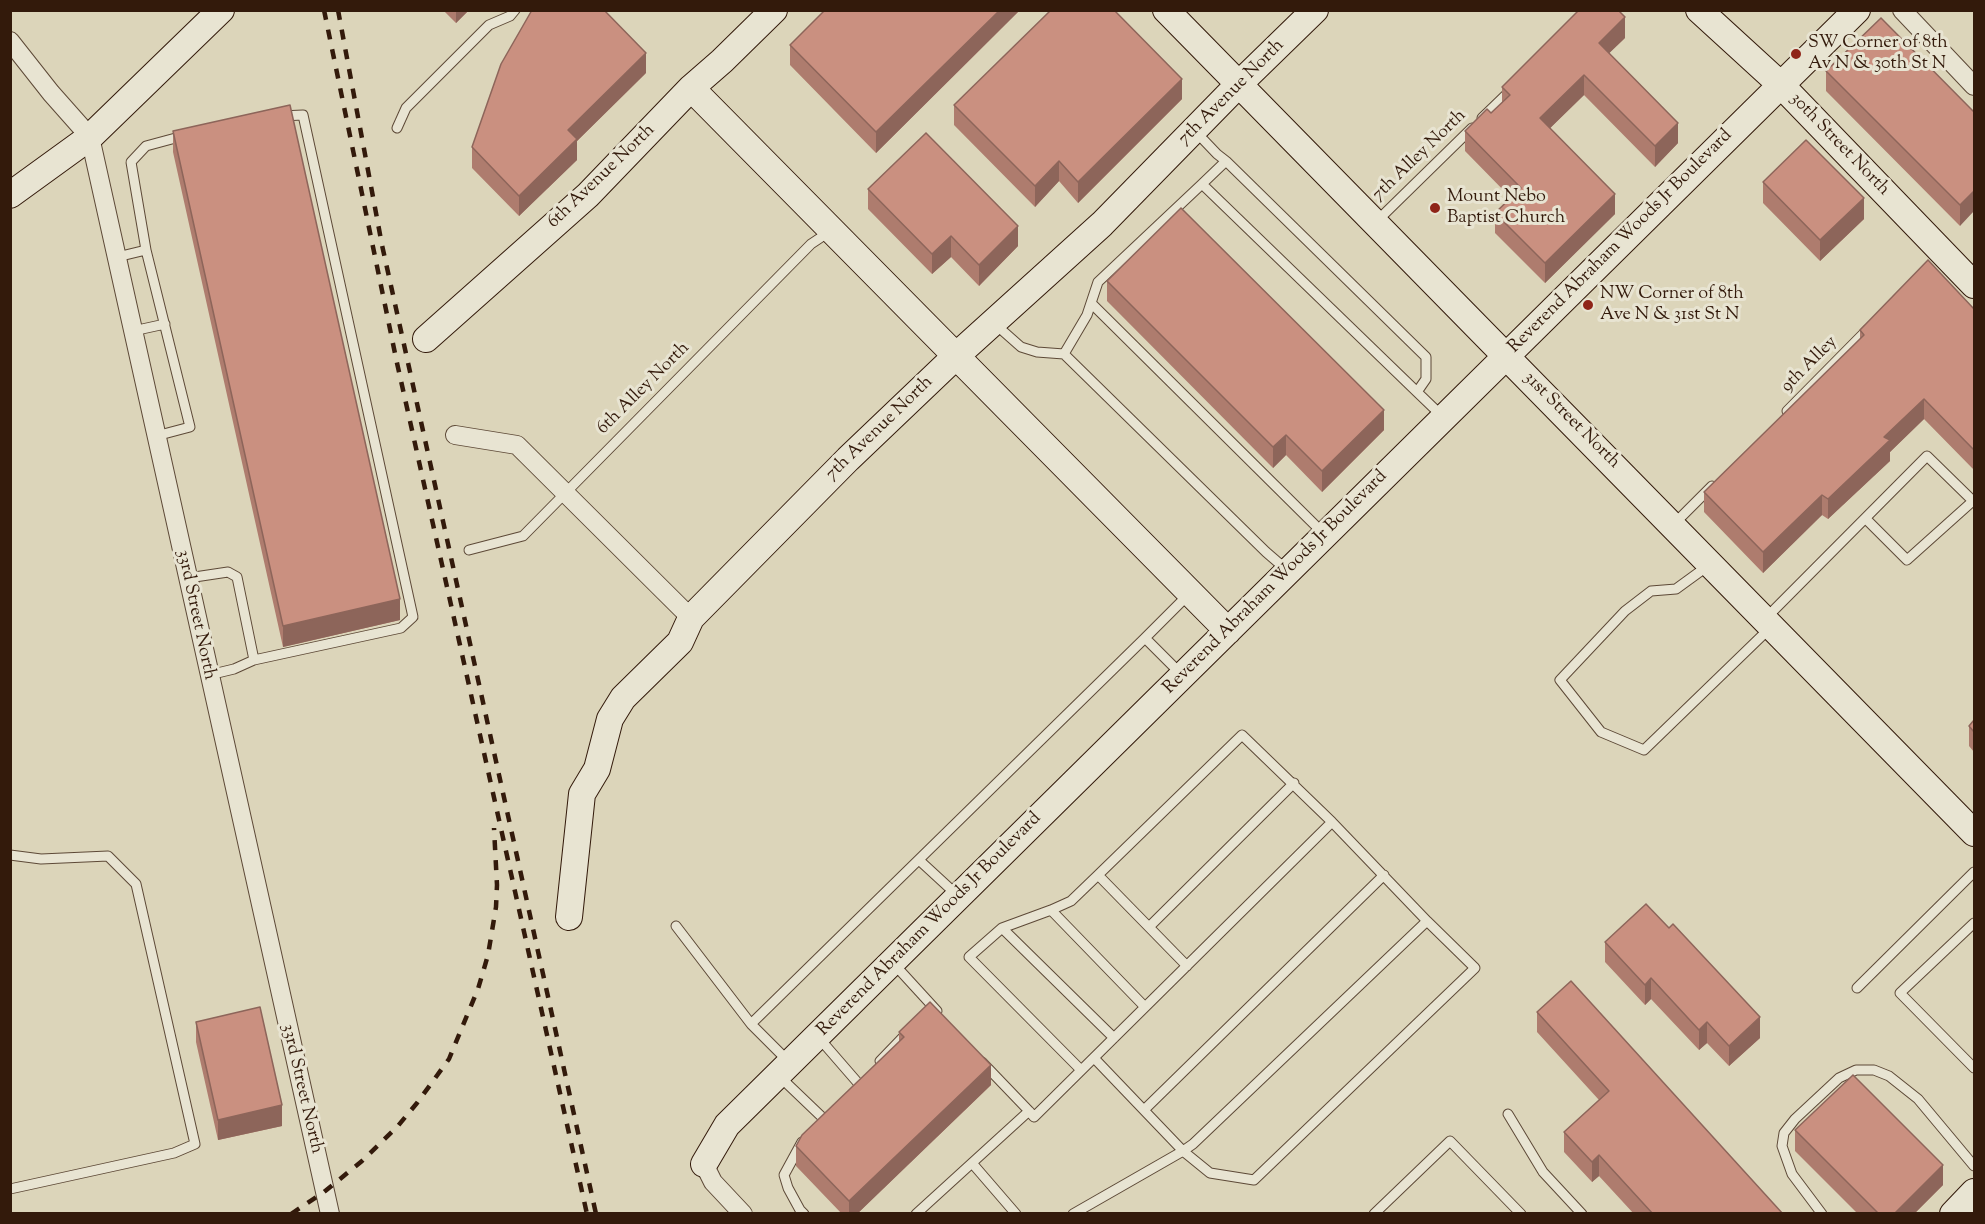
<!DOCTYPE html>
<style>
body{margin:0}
#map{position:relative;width:1985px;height:1224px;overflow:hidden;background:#dcd5ba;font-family:"Sorts Mill Goudy",serif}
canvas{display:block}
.frame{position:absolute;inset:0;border:12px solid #331a0b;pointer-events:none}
</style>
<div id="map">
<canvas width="1985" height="1224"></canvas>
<div class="frame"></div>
</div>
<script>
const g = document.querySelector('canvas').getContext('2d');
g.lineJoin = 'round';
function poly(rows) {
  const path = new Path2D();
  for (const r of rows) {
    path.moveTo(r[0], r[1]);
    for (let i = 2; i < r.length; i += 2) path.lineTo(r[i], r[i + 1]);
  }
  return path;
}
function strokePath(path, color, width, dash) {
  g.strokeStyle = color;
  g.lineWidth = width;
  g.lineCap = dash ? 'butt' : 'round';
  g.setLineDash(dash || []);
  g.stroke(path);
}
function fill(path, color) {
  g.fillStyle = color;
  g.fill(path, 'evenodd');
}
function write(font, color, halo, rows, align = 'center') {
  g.font = font + ' "Sorts Mill Goudy",serif';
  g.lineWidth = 6;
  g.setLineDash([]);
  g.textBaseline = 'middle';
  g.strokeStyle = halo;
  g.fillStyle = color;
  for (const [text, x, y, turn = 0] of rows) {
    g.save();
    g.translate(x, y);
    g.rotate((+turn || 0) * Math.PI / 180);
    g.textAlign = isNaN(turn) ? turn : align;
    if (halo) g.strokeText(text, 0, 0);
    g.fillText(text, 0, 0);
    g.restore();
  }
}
const lane = poly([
 [1482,118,1511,90],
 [397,128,406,108,489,25,510,16,515,10],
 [1196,132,1217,154,1226,161,1426,357,1426,379,1417,392,1202,184,1226,161],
 [1202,184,1098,282,1087,315,1064,354,1266,552,1288,571],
 [1377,221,1472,128],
 [146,250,190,427,156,436],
 [117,257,146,250,131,162,146,146,183,136],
 [1091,303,1323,533],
 [995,324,1021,347,1037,352,1064,354],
 [133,331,165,324],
 [1417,392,1443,417],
 [1787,411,1868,329],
 [1866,519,1907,560,1974,500],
 [1673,525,1712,486],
 [469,550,523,536,811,244,829,232],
 [1709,565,1676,589,1651,591,1625,611,1560,680,1601,732,1644,750,1770,628],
 [188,578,228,572,237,577,254,660,234,669,209,675],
 [1765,619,1927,456,1973,501],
 [1145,638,1190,593],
 [254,660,401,628,413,617,303,115,281,116],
 [10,855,41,859,108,856,136,884,195,1144,174,1153,10,1189],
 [919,860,957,895],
 [1098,875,1071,901,1051,910,1145,1007],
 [1051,910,1002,928,1114,1038],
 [1974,923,1900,993,1974,1068],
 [676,926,751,1024],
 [1149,927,1294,783],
 [1002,928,969,957,1081,1070],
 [894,964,937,1011],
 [1187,966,1098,875,1242,735,1332,822],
 [1857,988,1974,872],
 [819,1038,858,1083],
 [880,1061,906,1034],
 [789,1062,751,1024,1145,638,1181,674],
 [778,1075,824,1119],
 [1144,1110,1384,875],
 [1029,1111,1034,1117,1332,822,1427,921,1193,1144,1183,1151,1094,1058],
 [1508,1114,1543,1172,1582,1214],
 [802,1142,784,1175,788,1188,800,1210,804,1214],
 [972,1163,1016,1214],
 [916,1214,1029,1111,982,1062],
 [1073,1214,1183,1151,1210,1173,1254,1180,1475,968,1427,921],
 [1374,1214,1450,1141,1521,1214],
 [1822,1214,1792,1174,1782,1146,1784,1133,1795,1119,1839,1078,1856,1070,1874,1070,1889,1076,1918,1099,1974,1166]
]);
const street = poly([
 [1902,10,1974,86],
 [10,41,51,93,90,137,330,1214],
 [455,435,517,445,691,618],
 [704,1164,713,1182,743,1214]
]);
const secondary = poly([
 [1166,10,1974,833],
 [1699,10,1781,85,1974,285],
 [691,88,1228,631],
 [10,195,90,137,221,10],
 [426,339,588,195,691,88,722,61,774,10],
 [569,917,582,794,597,769,610,719,623,698,680,642,691,618,848,459,956,356,1102,224,1239,84,1315,10],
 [704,1164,727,1125,1857,10],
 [1953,1214,1974,1192]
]);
strokePath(lane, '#5d4937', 11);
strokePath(street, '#5d4937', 20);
strokePath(secondary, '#331a0b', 28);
strokePath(lane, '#e8e4d2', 9);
strokePath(street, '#e8e4d2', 18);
strokePath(secondary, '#e8e4d2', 26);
strokePath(poly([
 [324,10,397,363,587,1214],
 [338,10,382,245,596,1214],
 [291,1214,324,1192,362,1161,397,1127,417,1103,449,1059,478,989,488,955,496,907,497,885,494,828]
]), '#331a0b', 4.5, [10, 10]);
fill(poly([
 [443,10,469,10,456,23],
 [825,10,1020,10,876,153,790,65,790,45],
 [1625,38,1609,53,1678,143,1655,167,1584,95,1550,128,1615,214,1545,283,1495,233,1495,213,1511,198,1465,151,1465,131,1491,113,1502,103,1502,87],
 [1826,71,1974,112,1960,226,1826,91],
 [646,73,577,141,577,160,519,216,472,168,472,147],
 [1182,99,1078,203,1059,181,1035,207,954,125,954,105],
 [173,131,400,620,283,647,173,152],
 [1763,182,1864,219,1820,261,1763,203],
 [868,189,1018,246,979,286,951,257,932,274,868,209],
 [1107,281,1384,430,1322,492,1286,455,1273,468,1107,301],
 [1974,309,1974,470,1924,419,1890,452,1890,461,1828,519,1822,515,1763,573,1704,512,1704,492,1860,340,1860,330],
 [1974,720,1974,752,1969,746,1969,726],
 [1605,942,1760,1038,1729,1066,1707,1043,1699,1050,1651,999,1645,1005,1605,962],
 [1537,1012,1783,1214,1634,1214,1599,1176,1592,1182,1564,1152,1564,1132,1599,1100,1537,1032],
 [196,1022,282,1126,218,1140,196,1042],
 [899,1032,991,1085,857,1214,842,1214,796,1166,796,1146,899,1042],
 [1795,1130,1943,1185,1914,1214,1858,1214,1795,1151]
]), '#ae7c6e');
fill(poly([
 [456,10,469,10,456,23],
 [1000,10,1020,10,876,153,876,132],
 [1625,17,1625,38,1599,63,1599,43],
 [646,53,646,73,577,141,577,160,519,216,519,196,568,130],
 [1584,75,1584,95,1540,138,1540,118],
 [1182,79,1182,99,1078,203,1078,182],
 [1678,123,1678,143,1655,167,1655,146],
 [1059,161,1059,181,1035,207,1035,186],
 [1974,191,1974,211,1960,226,1960,205],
 [1615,194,1615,214,1545,283,1545,263],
 [1864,198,1864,219,1820,261,1820,240],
 [1018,226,1018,246,979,286,979,265],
 [951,236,951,257,932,274,932,254],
 [1924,399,1924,419,1890,452,1890,461,1828,519,1828,499,1884,437],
 [1384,410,1384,430,1322,492,1322,471],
 [1286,435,1286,455,1273,468,1273,447],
 [1822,495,1822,515,1763,573,1763,552],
 [400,599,400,620,283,647,283,626],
 [1651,978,1651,999,1645,1005,1645,985],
 [1760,1017,1760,1038,1729,1066,1729,1046],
 [1707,1022,1707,1043,1699,1050,1699,1030],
 [991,1065,991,1085,857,1214,849,1214,849,1201],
 [282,1105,282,1126,218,1140,218,1120],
 [1599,1155,1599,1176,1592,1182,1592,1162],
 [1943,1165,1943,1185,1914,1214,1894,1214]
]), '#8d655a');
const building = poly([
 [532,10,604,10,646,53,568,130,577,139,519,196,472,147,501,64,532,10],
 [825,10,1000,10,876,132,790,45,825,10],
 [1051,10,1114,10,1182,79,1078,182,1059,161,1035,186,954,105,1051,10],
 [1579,10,1618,10,1625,17,1599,43,1678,123,1655,146,1584,75,1540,118,1615,194,1545,263,1495,213,1521,188,1465,131,1487,109,1491,113,1510,95,1502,87,1579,10],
 [1881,18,1974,112,1974,191,1960,205,1826,71,1881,18],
 [290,105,400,599,283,626,173,131,290,105],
 [926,133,1018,226,979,265,951,236,932,254,868,189,926,133],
 [1806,140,1864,198,1820,240,1763,182,1806,140],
 [1181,208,1384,410,1322,471,1286,435,1273,447,1107,281,1181,208],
 [1928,260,1974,309,1974,450,1924,399,1884,437,1890,440,1828,499,1822,495,1763,552,1704,492,1864,335,1860,330,1928,260],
 [1974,720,1974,732,1969,726,1974,720],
 [1646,904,1669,928,1673,924,1760,1017,1729,1046,1707,1022,1699,1030,1651,978,1645,985,1605,942,1646,904],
 [1571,981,1783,1214,1653,1214,1599,1155,1592,1162,1564,1132,1609,1091,1537,1012,1571,981],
 [930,1002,991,1065,849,1201,796,1146,802,1135,904,1037,899,1032,930,1002],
 [260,1007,282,1105,218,1120,196,1022,260,1007],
 [1853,1075,1943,1165,1894,1214,1879,1214,1795,1130,1853,1075]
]);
fill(building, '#ca9080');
strokePath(building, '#8d655a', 1.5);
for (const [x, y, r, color] of [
 [1796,54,6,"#8f2418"],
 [1435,208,6,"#8f2418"],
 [1588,305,6,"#8f2418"]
]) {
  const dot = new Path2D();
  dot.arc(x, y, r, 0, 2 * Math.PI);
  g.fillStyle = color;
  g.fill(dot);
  strokePath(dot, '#e8e4d2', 2);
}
write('18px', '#331a0b', '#e8e4d2', [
 ["SW Corner of 8th",1808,44],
 ["Av N & 30th St N",1808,65],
 ["Mount Nebo",1447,198],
 ["Baptist Church",1447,219],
 ["NW Corner of 8th",1600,295],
 ["Ave N & 31st St N",1600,316]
], 'left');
write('18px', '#331a0b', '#e8e4d2', [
 ["7th Avenue North",1232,93,-45],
 ["30th Street North",1839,145,46],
 ["7th Alley North",1420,156,-44],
 ["6th Avenue North",602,177,-44],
 ["Reverend Abraham Woods Jr Boulevard",1621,242,-45],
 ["9th Alley",1810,365,-45],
 ["6th Alley North",644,389,-45],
 ["31st Street North",1571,421,45],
 ["7th Avenue North",880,429,-44],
 ["Reverend Abraham Woods Jr Boulevard",1276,583,-45],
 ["33rd Street North",195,615,78],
 ["Reverend Abraham Woods Jr Boulevard",930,925,-45],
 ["33rd Street North",301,1089,77]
]);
</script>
